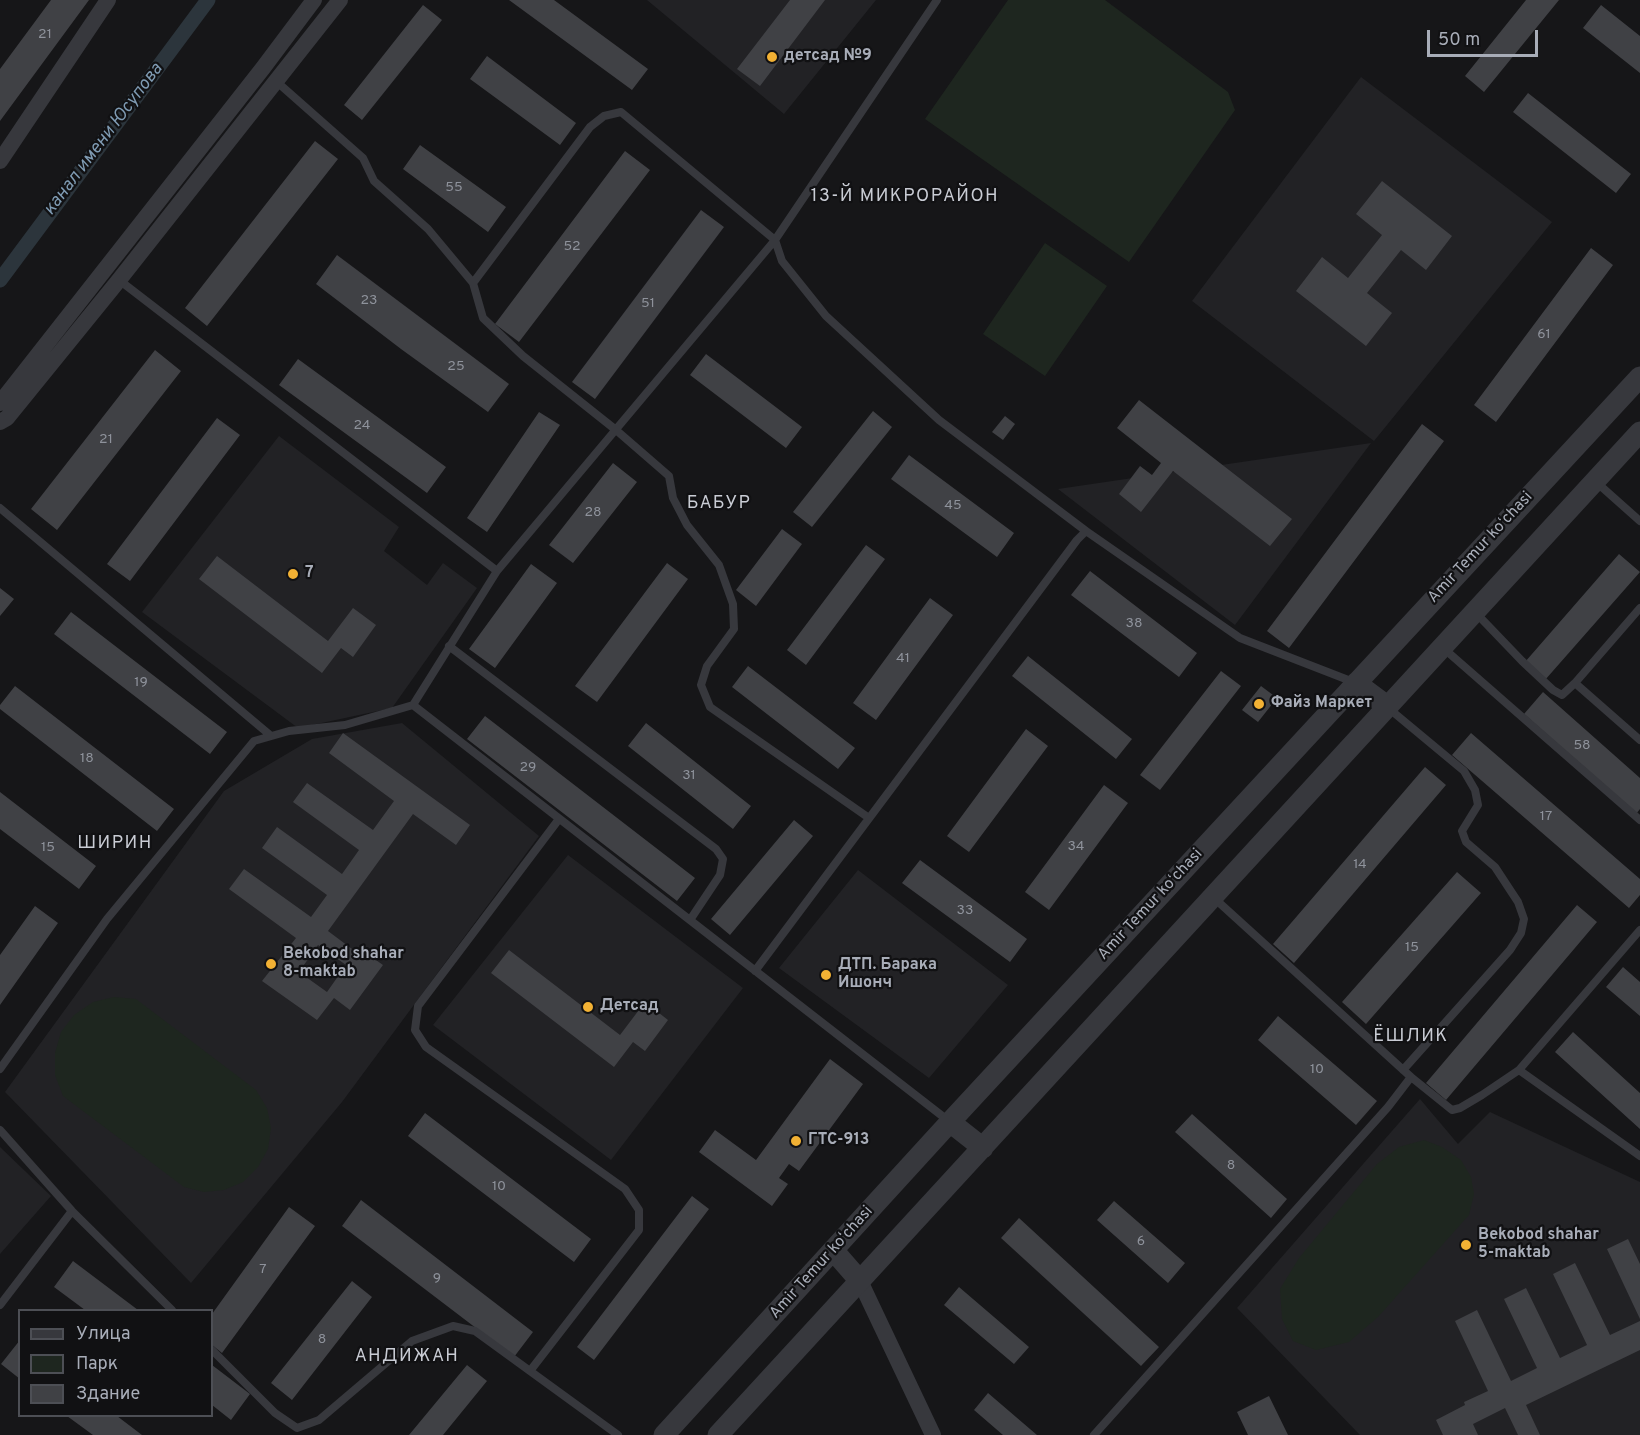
<!DOCTYPE html>
<meta charset="utf-8">
<style>
body{margin:0}
#map{position:relative;width:1640px;height:1435px;overflow:hidden;background:#161618;font-family:Overpass,sans-serif}
canvas{display:block}
.legend{position:absolute;left:18px;top:1309px;width:195px;height:108px;box-sizing:border-box;background:#111113;border:2px solid #4d4f55;margin:0;padding:8px 10px;list-style:none;font-size:18px;color:#a8adb8}
.legend li{display:flex;align-items:center;gap:12px;height:30px}
.legend b{width:30px;border:2px solid #4d4f55}
.scale{position:absolute;left:1427px;top:30px;width:111px;height:27px;box-sizing:border-box;border:3px solid #a8adb8;border-top:0;padding-left:8px;font-size:18px;line-height:21px;white-space:nowrap;color:#a8adb8;-webkit-text-stroke:4px #111113;paint-order:stroke}
</style>
<div id="map">
<canvas width="1640" height="1435"></canvas>
<ul class="legend">
<li><b style="height:8px;background:#37383d"></b>Улица</li>
<li><b style="height:16px;background:#1e261f"></b>Парк</li>
<li><b style="height:16px;background:#404145"></b>Здание</li>
</ul>
<div class="scale">50 m</div>
</div>
<script>
const g = document.querySelector('canvas').getContext('2d');
g.lineJoin = 'round';
function fill(path, color) {
  g.fillStyle = color;
  g.fill(path, 'evenodd');
}
function poly(rows) {
  const path = new Path2D();
  for (const r of rows) {
    path.moveTo(r[0], r[1]);
    for (let i = 2; i < r.length; i += 2) path.lineTo(r[i], r[i + 1]);
  }
  return path;
}
function strokePath(path, color, width, dash) {
  g.strokeStyle = color;
  g.lineWidth = width;
  g.lineCap = dash ? 'butt' : 'round';
  g.setLineDash(dash || []);
  g.stroke(path);
}
function write(font, color, halo, rows, align = 'center') {
  g.font = font + ' Overpass,sans-serif';
  g.lineWidth = 4.5;
  g.setLineDash([]);
  g.textBaseline = 'middle';
  g.strokeStyle = halo;
  g.fillStyle = color;
  for (const [text, x, y, turn = 0] of rows) {
    g.save();
    g.translate(x, y);
    g.rotate((+turn || 0) * Math.PI / 180);
    g.textAlign = isNaN(turn) ? turn : align;
    if (halo) g.strokeText(text, 0, 0);
    g.fillText(text, 0, 0);
    g.restore();
  }
}
fill(poly([
 [647,0,876,0,784,114],
 [1361,77,1552,222,1374,441,1192,301],
 [279,436,399,527,384,551,427,585,443,563,477,588,392,708,298,728,142,612],
 [1371,443,1235,625,1058,489],
 [402,723,539,836,342,1102,191,1283,5,1092,224,791,312,739],
 [568,855,743,988,611,1160,433,1025],
 [858,870,1008,985,929,1078,779,968],
 [1420,1099,1458,1144,1490,1112,1640,1182,1640,1435,1360,1435,1237,1308],
 [0,1147,51,1196,0,1254]
]), '#222225');
fill(poly([
 [1008,0,1105,0,1228,92,1235,110,1129,262,925,119],
 [1045,243,1107,286,1045,376,983,334],
 [114,997,136,999,256,1090,267,1108,271,1128,268,1149,258,1167,243,1182,224,1190,204,1192,184,1187,63,1096,55,1075,55,1053,61,1032,74,1015,93,1002],
 [1424,1140,1442,1147,1461,1160,1471,1177,1474,1194,1469,1215,1378,1317,1349,1342,1316,1350,1293,1341,1282,1319,1280,1289,1299,1258,1377,1164,1399,1147]
]), '#1e261f');
strokePath(poly([
 [0,280,208,0]
]), '#2c353c', 15);
fill(poly([
 [51,0,89,0,0,121,0,69],
 [509,0,554,0,648,69,632,90],
 [790,0,825,0,760,86,737,69],
 [1526,0,1559,0,1484,92,1465,76],
 [423,5,442,20,362,120,344,105],
 [1601,5,1640,36,1640,73,1583,28],
 [487,56,576,123,560,145,470,79],
 [1528,93,1631,174,1616,193,1513,112],
 [315,141,338,159,207,326,185,308],
 [420,145,506,207,488,232,403,169],
 [625,151,650,170,519,342,495,324],
 [1382,181,1452,236,1426,270,1401,250,1367,293,1392,313,1366,346,1296,291,1322,257,1348,278,1382,235,1356,214],
 [701,210,724,227,595,399,572,382],
 [1591,248,1613,265,1496,422,1474,405],
 [337,255,509,384,488,412,401,349,407,342,401,349,316,284],
 [155,350,181,371,57,530,31,509],
 [706,354,802,427,786,448,690,375],
 [298,359,446,467,427,493,279,385],
 [1139,400,1292,519,1270,546,1173,471,1141,512,1119,494,1140,466,1152,475,1161,463,1117,428],
 [873,411,892,427,812,527,793,512],
 [539,412,560,425,487,532,467,518],
 [1005,416,1015,424,1003,440,992,432],
 [217,418,240,435,130,581,107,564],
 [1422,424,1444,441,1289,648,1267,631],
 [909,455,1014,533,997,557,891,479],
 [613,463,637,482,573,563,549,545],
 [782,529,802,544,756,606,736,590],
 [866,545,885,559,806,665,787,650],
 [1619,554,1640,572,1545,680,1525,662],
 [217,556,328,641,353,608,376,625,353,657,341,648,322,673,199,579],
 [667,563,688,579,597,702,575,686],
 [531,564,557,583,495,668,469,649],
 [1090,571,1197,653,1179,677,1071,595],
 [0,588,14,599,0,616],
 [930,598,953,615,876,720,853,703],
 [71,612,227,732,210,754,54,634],
 [1028,656,1132,739,1116,759,1012,676],
 [748,666,855,748,838,769,732,687],
 [1221,671,1241,686,1160,790,1140,775],
 [15,686,174,809,157,831,0,709,0,705],
 [1261,686,1277,698,1258,722,1242,710],
 [1543,692,1640,778,1640,809,1636,814,1524,714],
 [485,716,695,878,677,901,467,739],
 [646,723,751,806,733,829,628,746],
 [1026,729,1048,746,969,852,947,836],
 [343,733,470,825,456,845,413,814,328,931,356,952,359,948,383,965,350,1010,334,998,317,1020,262,981,296,938,229,889,244,869,311,917,327,895,262,848,277,827,342,874,359,850,293,802,307,783,373,830,394,801,329,753],
 [318,945,346,965,327,992,299,972],
 [1471,733,1640,879,1640,895,1629,908,1452,755],
 [1425,767,1446,785,1294,963,1273,944],
 [1104,785,1128,803,1049,910,1025,892],
 [0,792,96,866,79,889,0,829],
 [794,820,813,836,730,935,711,919],
 [920,860,1027,939,1010,962,902,883],
 [1457,872,1481,893,1366,1024,1342,1002],
 [1577,905,1597,922,1446,1100,1426,1083],
 [35,906,58,923,0,1005,0,955],
 [509,950,620,1035,645,1002,668,1020,645,1051,633,1042,614,1067,491,973],
 [1623,967,1640,982,1640,1016,1606,987],
 [1278,1016,1377,1101,1356,1125,1258,1040],
 [1573,1032,1640,1093,1640,1129,1555,1052],
 [830,1059,863,1084,799,1171,789,1164,779,1178,788,1184,772,1206,699,1152,715,1130,756,1160],
 [425,1113,591,1239,574,1262,408,1136],
 [1192,1114,1287,1199,1271,1218,1175,1132],
 [692,1196,709,1209,594,1360,577,1347],
 [361,1200,533,1332,514,1357,342,1226],
 [1114,1201,1185,1263,1168,1283,1097,1220],
 [289,1207,315,1226,222,1353,212,1345,212,1314],
 [1019,1218,1159,1347,1141,1366,1001,1238],
 [1628,1239,1640,1264,1640,1319,1607,1249],
 [73,1261,138,1310,85,1310,54,1287],
 [1575,1263,1610,1335,1640,1321,1640,1350,1526,1405,1540,1435,1518,1435,1505,1408,1473,1424,1478,1435,1443,1435,1436,1420,1465,1405,1464,1402,1488,1391,1455,1321,1477,1310,1511,1381,1537,1368,1504,1299,1526,1288,1560,1358,1587,1345,1553,1274],
 [352,1281,372,1297,292,1400,271,1383],
 [959,1287,1029,1347,1014,1364,944,1305],
 [20,1340,20,1379,1,1364],
 [212,1365,250,1394,231,1420,212,1405],
 [467,1365,487,1381,443,1435,409,1435],
 [988,1393,1037,1435,1003,1435,974,1410],
 [1269,1396,1288,1435,1248,1435,1237,1412],
 [67,1416,117,1416,142,1435,93,1435]
]), '#404145');
strokePath(poly([
 [937,0,775,240,782,261,826,316,939,420,1086,531],
 [277,82,363,158,374,181,428,229,473,283,483,318,523,356,616,430,669,476,673,498,687,525,719,565,733,604,734,629,707,666,701,685,710,707,869,818],
 [473,283,590,127,604,116,621,112,775,240,497,571],
 [1595,481,1640,521],
 [0,508,270,735],
 [1640,608,1575,683,1640,740],
 [1475,612,1522,661,1553,690,1562,695,1575,683],
 [449,646,716,849,723,859,720,875,690,920],
 [1442,647,1640,820],
 [413,705,950,1122],
 [1387,707,1464,771,1475,790,1478,805,1462,831,1466,842,1495,867,1518,902,1524,919,1521,933,1510,950,1403,1070],
 [755,971,1077,540,1086,531,1240,638,1356,683],
 [0,1069,107,919,254,741,289,731,345,725,413,705,497,571,119,280],
 [1519,1070,1640,1156],
 [1411,1077,1452,1110,1460,1108,1482,1095,1519,1070,1640,930],
 [0,1130,72,1211,172,1310],
 [0,1305,72,1211],
 [212,1350,275,1413,297,1428,319,1420,412,1341,453,1326,475,1331,618,1435],
 [530,1371,639,1230,639,1210,625,1189,426,1047,415,1030,418,1006,559,819],
 [1094,1435,1388,1107,1411,1077,1214,898]
]), '#37383d', 8);
strokePath(poly([
 [0,161,108,0],
 [0,403,263,68,314,0],
 [0,422,7,418,119,280,340,0],
 [860,1281,933,1435]
]), '#37383d', 16);
strokePath(poly([
 [1356,683,1387,706],
 [950,1122,983,1148],
 [833,1250,860,1281],
 [664,1435,950,1122,1640,377],
 [718,1435,1640,432]
]), '#37383d', 21);
for (const [x, y, r, color] of [
 [772,57,6,"#f2b134"],
 [293,574,6,"#f2b134"],
 [1259,704,6,"#f2b134"],
 [271,964,6,"#f2b134"],
 [826,975,6,"#f2b134"],
 [588,1007,6,"#f2b134"],
 [796,1141,6,"#f2b134"],
 [1466,1245,6,"#f2b134"]
]) {
  const dot = new Path2D();
  dot.arc(x, y, r, 0, 2 * Math.PI);
  g.fillStyle = color;
  g.fill(dot);
  strokePath(dot, '#111113', 2);
}
write('14px', '#8e929b', null, [
 ["21",45,35],
 ["55",454,188],
 ["52",572,247],
 ["23",369,301],
 ["51",648,304],
 ["61",1544,335],
 ["25",456,367],
 ["24",362,426],
 ["21",106,440],
 ["45",953,506],
 ["28",593,513],
 ["38",1134,624],
 ["41",903,659],
 ["19",141,683],
 ["58",1582,746],
 ["18",87,759],
 ["29",528,768],
 ["31",689,776],
 ["17",1546,817],
 ["34",1076,847],
 ["15",48,848],
 ["14",1360,865],
 ["33",965,911],
 ["15",1412,948],
 ["10",1317,1070],
 ["8",1231,1166],
 ["10",499,1187],
 ["6",1141,1242],
 ["7",263,1270],
 ["9",437,1279],
 ["8",322,1340]
]);
write('bold 16px', '#a8adb8', '#111113', [
 ["детсад №9",784,57],
 ["7",305,574],
 ["Файз Маркет",1271,704],
 ["Bekobod shahar",283,955],
 ["8-maktab",283,973],
 ["ДТП. Барака",838,966],
 ["Ишонч",838,984],
 ["Детсад",600,1007],
 ["ГТС-913",808,1141],
 ["Bekobod shahar",1478,1236],
 ["5-maktab",1478,1254]
], 'left');
write('16px', '#a8adb8', '#111113', [
 ["Amir Temur koʻchasi",1481,548,-47],
 ["Amir Temur koʻchasi",1151,905,-47],
 ["Amir Temur koʻchasi",822,1263,-48]
]);
write('italic 18px', '#7f9bb3', '#111113', [
 ["канал имени Юсупова",104,140,-53]
]);
g.letterSpacing = '1.5px';
write('18px', '#c9ccd4', '#111113', [
 ["13-Й МИКРОРАЙОН",905,197],
 ["БАБУР",719,504],
 ["ШИРИН",115,844],
 ["ЁШЛИК",1411,1037],
 ["АНДИЖАН",407,1357]
]);
g.letterSpacing = '0px';
</script>
